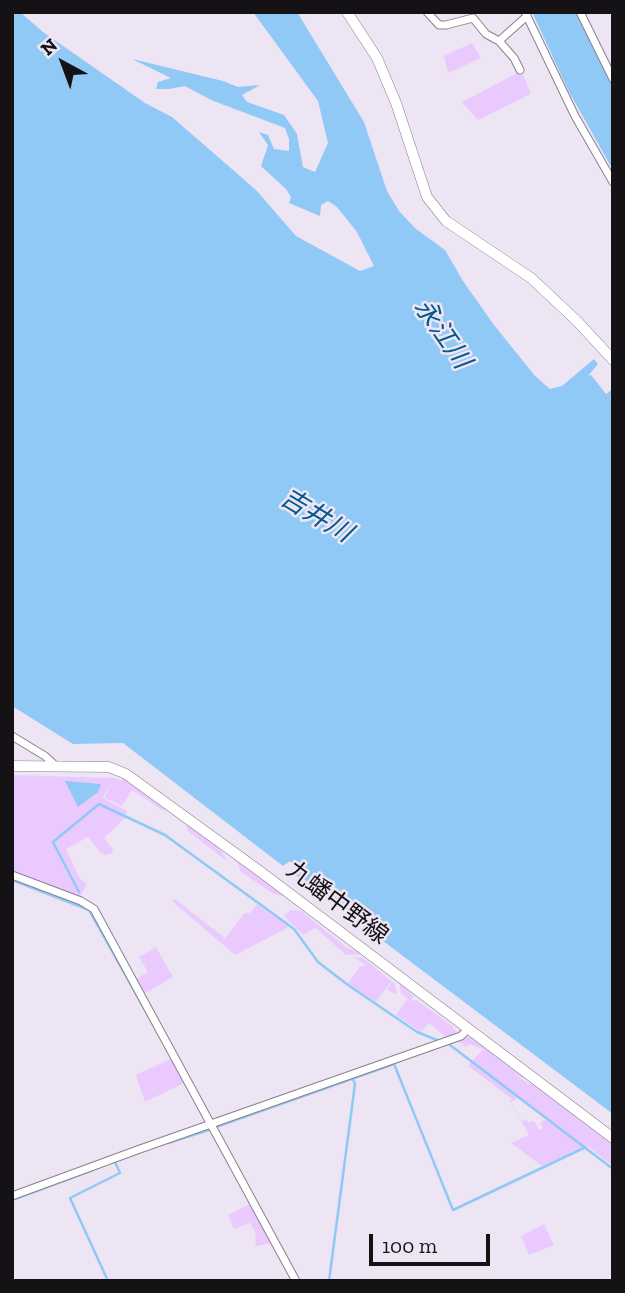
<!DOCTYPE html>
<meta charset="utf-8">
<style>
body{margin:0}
#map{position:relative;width:625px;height:1293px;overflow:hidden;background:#ede5f3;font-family:"Zilla Slab",serif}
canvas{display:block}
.frame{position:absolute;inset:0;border:14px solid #151216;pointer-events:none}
.north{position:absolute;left:28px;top:28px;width:70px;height:70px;-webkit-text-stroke:5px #ede5f3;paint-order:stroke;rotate:319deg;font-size:19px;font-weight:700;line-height:28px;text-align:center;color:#151216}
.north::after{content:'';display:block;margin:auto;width:24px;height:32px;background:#151216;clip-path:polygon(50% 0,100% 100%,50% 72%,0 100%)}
.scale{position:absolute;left:369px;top:1234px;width:121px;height:32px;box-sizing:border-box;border:4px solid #151216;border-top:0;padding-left:9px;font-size:21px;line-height:24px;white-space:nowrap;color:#151216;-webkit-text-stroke:5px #ede5f3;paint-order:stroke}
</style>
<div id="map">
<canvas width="625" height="1293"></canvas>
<div class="frame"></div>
<div class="north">N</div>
<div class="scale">100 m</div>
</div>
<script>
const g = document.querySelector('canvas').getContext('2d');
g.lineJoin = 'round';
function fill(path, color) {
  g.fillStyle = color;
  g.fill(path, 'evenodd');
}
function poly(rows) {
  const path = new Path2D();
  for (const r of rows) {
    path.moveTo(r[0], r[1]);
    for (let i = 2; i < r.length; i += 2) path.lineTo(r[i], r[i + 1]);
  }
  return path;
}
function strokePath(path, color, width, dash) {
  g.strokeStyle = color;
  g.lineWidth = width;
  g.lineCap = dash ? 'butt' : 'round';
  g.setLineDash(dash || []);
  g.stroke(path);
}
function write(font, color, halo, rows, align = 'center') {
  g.font = font + ' "Zilla Slab","Noto Sans JP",serif';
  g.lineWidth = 5;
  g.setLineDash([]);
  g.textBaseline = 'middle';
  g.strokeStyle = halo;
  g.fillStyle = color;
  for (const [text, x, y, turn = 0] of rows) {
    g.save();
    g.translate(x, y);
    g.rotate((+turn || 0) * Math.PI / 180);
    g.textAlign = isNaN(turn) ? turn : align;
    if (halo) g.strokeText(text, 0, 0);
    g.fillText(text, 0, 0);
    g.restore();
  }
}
fill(poly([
 [472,43,481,58,448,73,444,56],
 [521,71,531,94,478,120,462,102],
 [12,775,114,778,122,781,121,776,176,813,161,809,132,790,122,806,105,798,113,780,103,798,127,811,124,819,104,838,113,849,112,853,106,855,100,852,88,837,66,849,80,879,87,884,80,897,12,872],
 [183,818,217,845,228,862,188,831],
 [227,852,291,898,272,893,240,871,239,865],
 [175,899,225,938,245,913,250,913,257,904,289,927,235,955,172,901],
 [291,910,301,911,346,947,363,954,346,955,316,928,303,935,285,917,284,915],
 [156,947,173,977,144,994,136,979,148,972,139,957],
 [353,957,363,958,394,983,397,993,395,994,387,989,391,984,390,983,376,1002,348,984,360,966,366,965],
 [399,981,413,996,411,1001,416,1000,450,1024,456,1031,455,1035,447,1038,429,1023,421,1032,396,1015,407,999,409,1000,401,993],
 [472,1036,531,1080,531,1082,512,1073,529,1084,532,1083,613,1145,613,1166,586,1145,543,1167,511,1143,529,1135,510,1101,512,1099,468,1066,483,1049,469,1044,466,1047,458,1041],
 [517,1098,549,1121,543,1120,540,1124,543,1128,539,1130,534,1121,528,1123,527,1120,522,1121,511,1102],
 [171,1059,184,1083,145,1102,136,1075],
 [250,1204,271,1243,256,1246,255,1237,257,1235,250,1223,234,1229,228,1215],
 [544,1224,554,1245,529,1255,521,1236]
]), '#eacafe');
fill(poly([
 [12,12,20,12,43,32,145,103,172,117,256,190,296,236,360,271,374,266,357,232,337,207,328,201,321,205,320,216,289,203,291,197,286,189,261,166,268,145,259,132,268,135,274,149,289,151,289,139,285,128,211,100,185,86,169,89,156,89,158,82,171,78,132,59,223,81,238,87,260,85,242,95,247,102,284,115,297,134,303,167,315,172,328,143,318,101,253,12,297,12,364,122,387,191,399,211,416,229,445,250,463,281,494,325,535,376,550,389,562,386,594,359,598,364,588,376,591,375,606,394,613,389,613,396,610,399,613,402,613,1114,294,874,297,868,290,861,283,866,123,743,73,744,12,706],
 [532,12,576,12,613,87,613,170,568,90],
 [65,781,101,784,98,792,78,807]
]), '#90c8f6');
strokePath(poly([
 [12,880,89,910,160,1037],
 [79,892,53,842,99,804,165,835,294,929,318,962,348,985,417,1032,437,1040],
 [450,1045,613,1169],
 [216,1127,394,1064,453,1210,586,1147],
 [168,1143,212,1129],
 [12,1200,93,1170],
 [108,1281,70,1198,120,1173,115,1162],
 [329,1281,355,1084,353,1079]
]), '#90c8f6', 2.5);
const street = poly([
 [427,12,439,25,446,25,473,18,486,34,499,41,527,16],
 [525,12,575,116,613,182],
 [580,12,613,79],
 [499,41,514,58,520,70],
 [12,736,45,756,57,767],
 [12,875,81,901,94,909,296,1281],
 [12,1196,140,1149,461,1036,468,1029]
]);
const secondary = poly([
 [347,12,377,58,396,103,427,197,446,221,531,278,577,321,613,360],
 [12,766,109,767,126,774,261,872,613,1138]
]);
strokePath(street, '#89818e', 9);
strokePath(secondary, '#89818e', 11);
strokePath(street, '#fff', 7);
strokePath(secondary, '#fff', 10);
write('24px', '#151216', '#ede5f3', [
 ["九蟠中野線",337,903,37]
]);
write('italic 26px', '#025a8e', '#ede5f3', [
 ["永江川",442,334,55],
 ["吉井川",316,516,31]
]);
</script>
